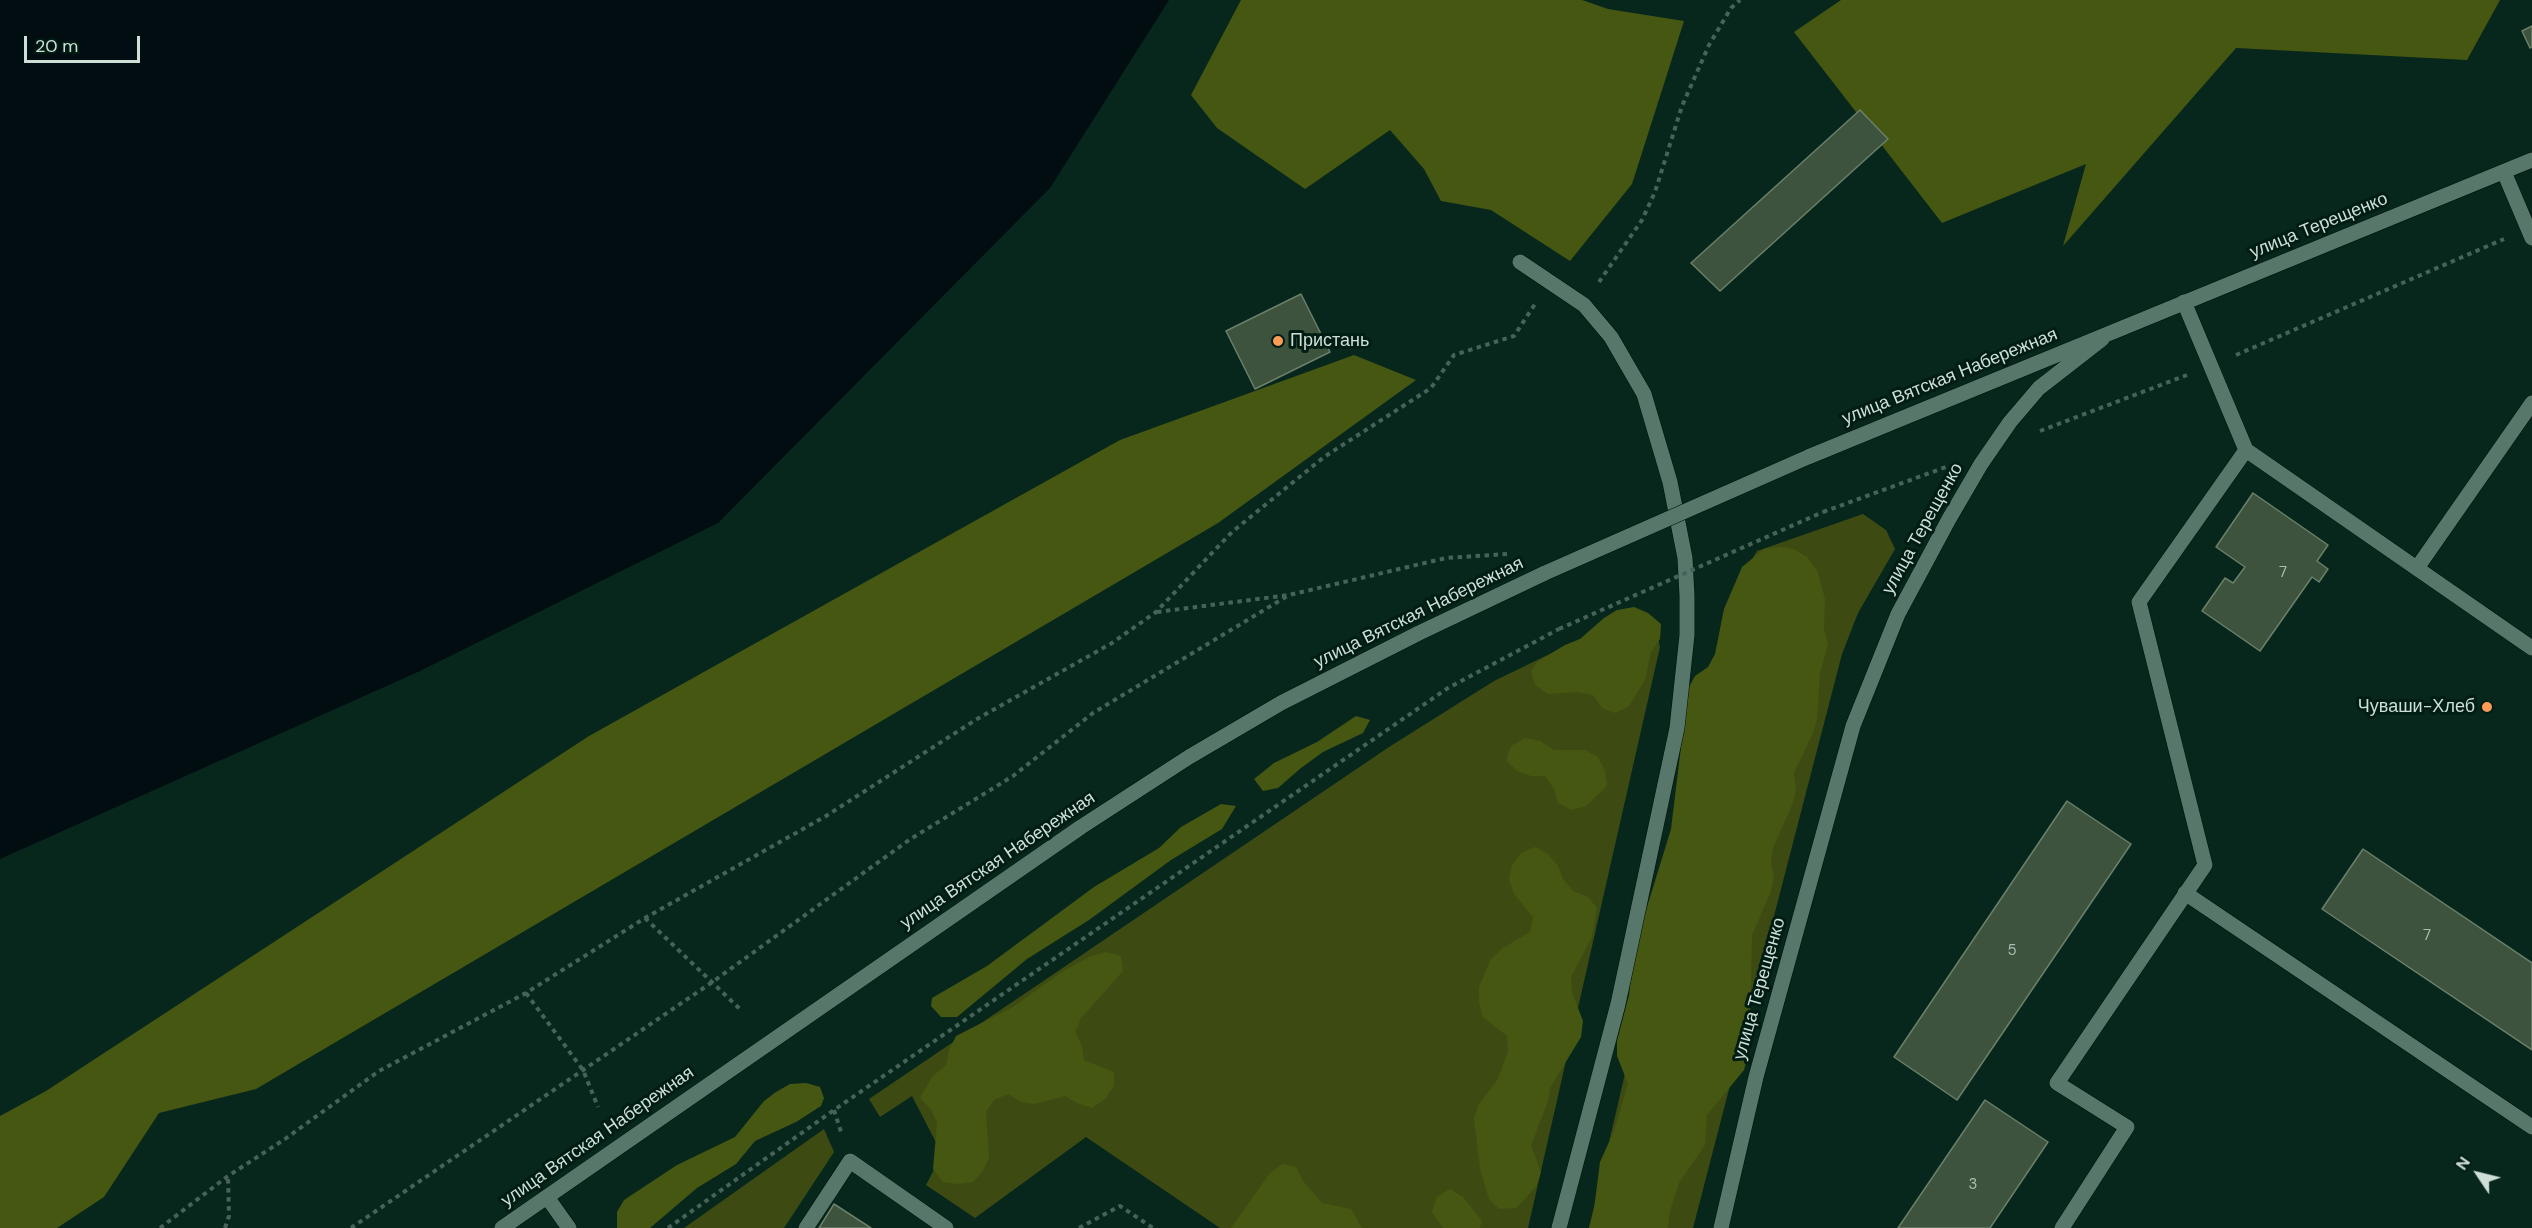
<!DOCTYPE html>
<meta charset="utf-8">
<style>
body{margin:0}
#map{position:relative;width:2532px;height:1228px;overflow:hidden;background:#07271d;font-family:"DM Sans",sans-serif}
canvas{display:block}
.north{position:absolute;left:2448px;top:1144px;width:60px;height:60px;-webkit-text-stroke:4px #001d14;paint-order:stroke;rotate:305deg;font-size:16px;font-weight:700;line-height:24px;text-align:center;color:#cedfd7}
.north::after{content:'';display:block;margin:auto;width:21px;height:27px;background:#cedfd7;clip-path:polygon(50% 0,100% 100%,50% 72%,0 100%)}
.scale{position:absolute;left:24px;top:36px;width:116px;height:27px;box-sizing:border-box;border:3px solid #cedfd7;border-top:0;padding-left:8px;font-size:18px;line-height:21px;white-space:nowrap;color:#cedfd7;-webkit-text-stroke:4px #001d14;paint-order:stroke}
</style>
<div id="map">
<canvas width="2532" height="1228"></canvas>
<div class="north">N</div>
<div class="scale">20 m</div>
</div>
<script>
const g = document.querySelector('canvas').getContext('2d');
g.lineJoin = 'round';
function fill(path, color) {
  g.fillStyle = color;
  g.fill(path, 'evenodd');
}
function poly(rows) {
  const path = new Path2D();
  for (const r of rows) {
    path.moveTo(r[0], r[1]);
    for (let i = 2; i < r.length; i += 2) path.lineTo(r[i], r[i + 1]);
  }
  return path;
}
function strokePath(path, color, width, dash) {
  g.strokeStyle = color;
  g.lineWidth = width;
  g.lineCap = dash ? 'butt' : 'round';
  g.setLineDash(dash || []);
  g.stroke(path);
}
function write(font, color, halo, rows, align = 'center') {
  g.font = font + ' "DM Sans",sans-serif';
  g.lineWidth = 6;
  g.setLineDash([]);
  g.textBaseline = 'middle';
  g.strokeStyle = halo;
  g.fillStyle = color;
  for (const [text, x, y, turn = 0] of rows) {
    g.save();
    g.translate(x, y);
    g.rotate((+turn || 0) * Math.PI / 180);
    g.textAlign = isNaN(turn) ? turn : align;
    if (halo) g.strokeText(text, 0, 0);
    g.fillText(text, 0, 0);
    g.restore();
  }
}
fill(poly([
 [1863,514,1886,530,1895,549,1858,613,1842,654,1693,1228,1589,1228,1624,1078,1733,659,1741,577,1757,551],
 [1628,616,1654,622,1660,647,1528,1228,1220,1228,1086,1137,975,1218,926,1185,942,1154,912,1096,880,1117,869,1099,1389,747,1494,681],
 [824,1129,834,1152,784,1228,684,1228]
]), '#3d4b13');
fill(poly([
 [1241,0,1582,0,1608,9,1684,21,1632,184,1570,261,1491,210,1441,201,1424,169,1390,130,1305,189,1217,128,1191,95],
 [1841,0,2500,0,2467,60,2236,48,2063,246,2086,164,1942,223,1794,32],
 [1354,355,1416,380,1218,523,256,1089,159,1113,104,1197,57,1228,0,1228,0,1116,46,1091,589,736,1120,440],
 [1780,547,1794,549,1807,557,1817,570,1825,599,1824,629,1828,644,1820,673,1817,719,1813,733,1794,773,1796,788,1793,803,1773,848,1771,863,1774,877,1771,891,1752,935,1750,1026,1748,1055,1744,1070,1707,1115,1705,1145,1679,1183,1670,1211,1668,1228,1589,1228,1594,1209,1600,1162,1614,1131,1628,1084,1617,1056,1617,1041,1629,995,1632,965,1643,920,1671,829,1688,689,1695,676,1708,667,1715,654,1724,609,1742,567,1764,549],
 [1634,607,1648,613,1661,624,1660,639,1651,652,1645,680,1629,706,1615,713,1602,708,1593,695,1578,692,1548,694,1535,685,1531,671,1537,662,1565,645,1580,639,1604,618,1617,610],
 [1356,716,1370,720,1363,733,1323,752,1301,768,1278,788,1263,791,1254,779,1274,763,1317,742],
 [1525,738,1540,741,1554,750,1585,750,1598,757,1605,771,1607,786,1586,806,1572,810,1558,803,1554,789,1545,776,1531,776,1517,771,1506,760,1511,746],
 [1221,804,1236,806,1222,829,1171,860,1089,920,1027,959,957,1017,941,1017,931,1006,932,998,987,966,1094,887,1159,848,1181,827],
 [1535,847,1548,854,1558,866,1563,879,1573,891,1588,897,1597,908,1592,937,1571,977,1572,992,1583,1021,1581,1037,1550,1088,1548,1102,1531,1145,1541,1172,1536,1187,1516,1208,1499,1209,1489,1199,1480,1169,1474,1118,1479,1104,1498,1079,1508,1051,1507,1036,1483,1017,1479,1003,1479,987,1491,959,1503,948,1530,932,1533,917,1514,894,1509,879,1512,865,1521,853],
 [1106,952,1121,956,1123,971,1081,1018,1075,1032,1082,1046,1084,1060,1114,1072,1114,1086,1105,1099,1092,1108,1077,1103,1065,1096,1035,1104,1021,1102,1008,1094,994,1100,986,1112,989,1157,983,1171,973,1182,958,1184,943,1182,933,1169,937,1123,931,1109,920,1098,932,1077,946,1065,949,1050,956,1036,1013,1007,1063,971,1091,956],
 [806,1083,820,1087,824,1098,821,1106,796,1122,755,1141,736,1164,697,1188,650,1228,617,1228,617,1212,624,1200,677,1165,735,1137,764,1101,776,1092,790,1084],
 [1283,1164,1296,1167,1303,1181,1322,1203,1351,1209,1362,1228,1231,1228,1270,1173],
 [1450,1189,1463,1197,1482,1221,1480,1228,1443,1228,1441,1225,1432,1212,1437,1197]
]), '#465711');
fill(poly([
 [0,0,1169,0,1050,188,718,523,420,671,0,859]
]), '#010d10');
const building = poly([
 [2532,26,2532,47,2530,48,2522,31,2532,26],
 [1860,110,1888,139,1720,291,1691,263,1860,110],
 [1301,294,1330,352,1255,389,1226,331,1301,294],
 [2253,493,2328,545,2317,561,2328,569,2319,582,2312,577,2260,651,2202,611,2225,578,2233,583,2245,567,2216,547,2253,493],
 [2067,801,2131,844,1957,1100,1894,1057,2067,801],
 [2363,849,2532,963,2532,1050,2322,909,2363,849],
 [1985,1100,2048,1142,1990,1228,1898,1228,1985,1100],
 [834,1204,871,1228,819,1228,834,1204]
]);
fill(building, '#3e533e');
strokePath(building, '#6a806a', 1.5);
const service = poly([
 [2504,172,2532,238],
 [1520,262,1584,305,1611,337,1644,394,1670,482,1685,558,1687,596,1687,635,1677,728,1618,1004,1559,1228],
 [2184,302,2246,450,2532,648],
 [2417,568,2532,403],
 [2185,893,2532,1127],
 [547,1197,569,1228],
 [806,1228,850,1161,946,1228],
 [2062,1228,2127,1127,2057,1083,2205,865,2139,602,2246,450]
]);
const minor = poly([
 [1721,1228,1756,1077,1853,726,1898,614,1949,519,1981,464,2010,422,2039,388,2102,339]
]);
const tertiary = poly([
 [1808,457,2532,160],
 [502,1228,1081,827,1189,757,1281,703,1419,633,1545,573]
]);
strokePath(service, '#000f08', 16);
strokePath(minor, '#000f08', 16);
strokePath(tertiary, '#000f08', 16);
strokePath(poly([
 [1599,282,1642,220,1655,192,1682,106,1709,45,1731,8,1740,0],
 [2236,355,2504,239],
 [2040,431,2187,375],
 [1823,512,1946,467],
 [1157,612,1289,595,1446,558,1507,554],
 [645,918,742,1011],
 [526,993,583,1070,598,1107],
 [834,1110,842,1135],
 [160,1228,228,1176,285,1139,379,1071,526,993,645,918,826,816,977,719,1112,643,1156,612,1232,532,1324,457,1431,388,1454,355,1514,336,1535,304],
 [225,1228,229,1216,228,1176],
 [351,1228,711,983,909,840,1013,776,1093,713,1289,595],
 [668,1228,834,1110,1448,688,1559,629],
 [1079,1228,1120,1206,1153,1228]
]), '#476259', 4, [4.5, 4.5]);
strokePath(service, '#56776a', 15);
strokePath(minor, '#56776a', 15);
strokePath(tertiary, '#56776a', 15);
const tertiaryBridge = poly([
 [1545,573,1808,457]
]);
strokePath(tertiaryBridge, '#000f08', 16, []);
strokePath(poly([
 [1559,629,1823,512]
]), '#476259', 4, [4.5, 4.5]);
strokePath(tertiaryBridge, '#56776a', 15);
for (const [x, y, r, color] of [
 [1278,341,6,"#fe9c57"],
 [2487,707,6,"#fe9c57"]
]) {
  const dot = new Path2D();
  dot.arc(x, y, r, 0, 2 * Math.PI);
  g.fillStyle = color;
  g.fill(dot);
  strokePath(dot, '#001d14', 2);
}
write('15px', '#aabcb1', null, [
 ["7",2283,573],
 ["7",2427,936],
 ["5",2012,951],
 ["3",1973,1185]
]);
write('18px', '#cedfd7', '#001d14', [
 ["улица Терещенко",2319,226,-22],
 ["улица Вятская Набережная",1950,377,-22],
 ["улица Терещенко",1923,529,-61],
 ["улица Вятская Набережная",1419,613,-26],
 ["улица Вятская Набережная",998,861,-34],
 ["улица Терещенко",1760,989,-74],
 ["улица Вятская Набережная",598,1137,-35]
]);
write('18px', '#cedfd7', '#001d14', [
 ["Пристань",1290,341],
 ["Чуваши-Хлеб",2475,707,"right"]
], 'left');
</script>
